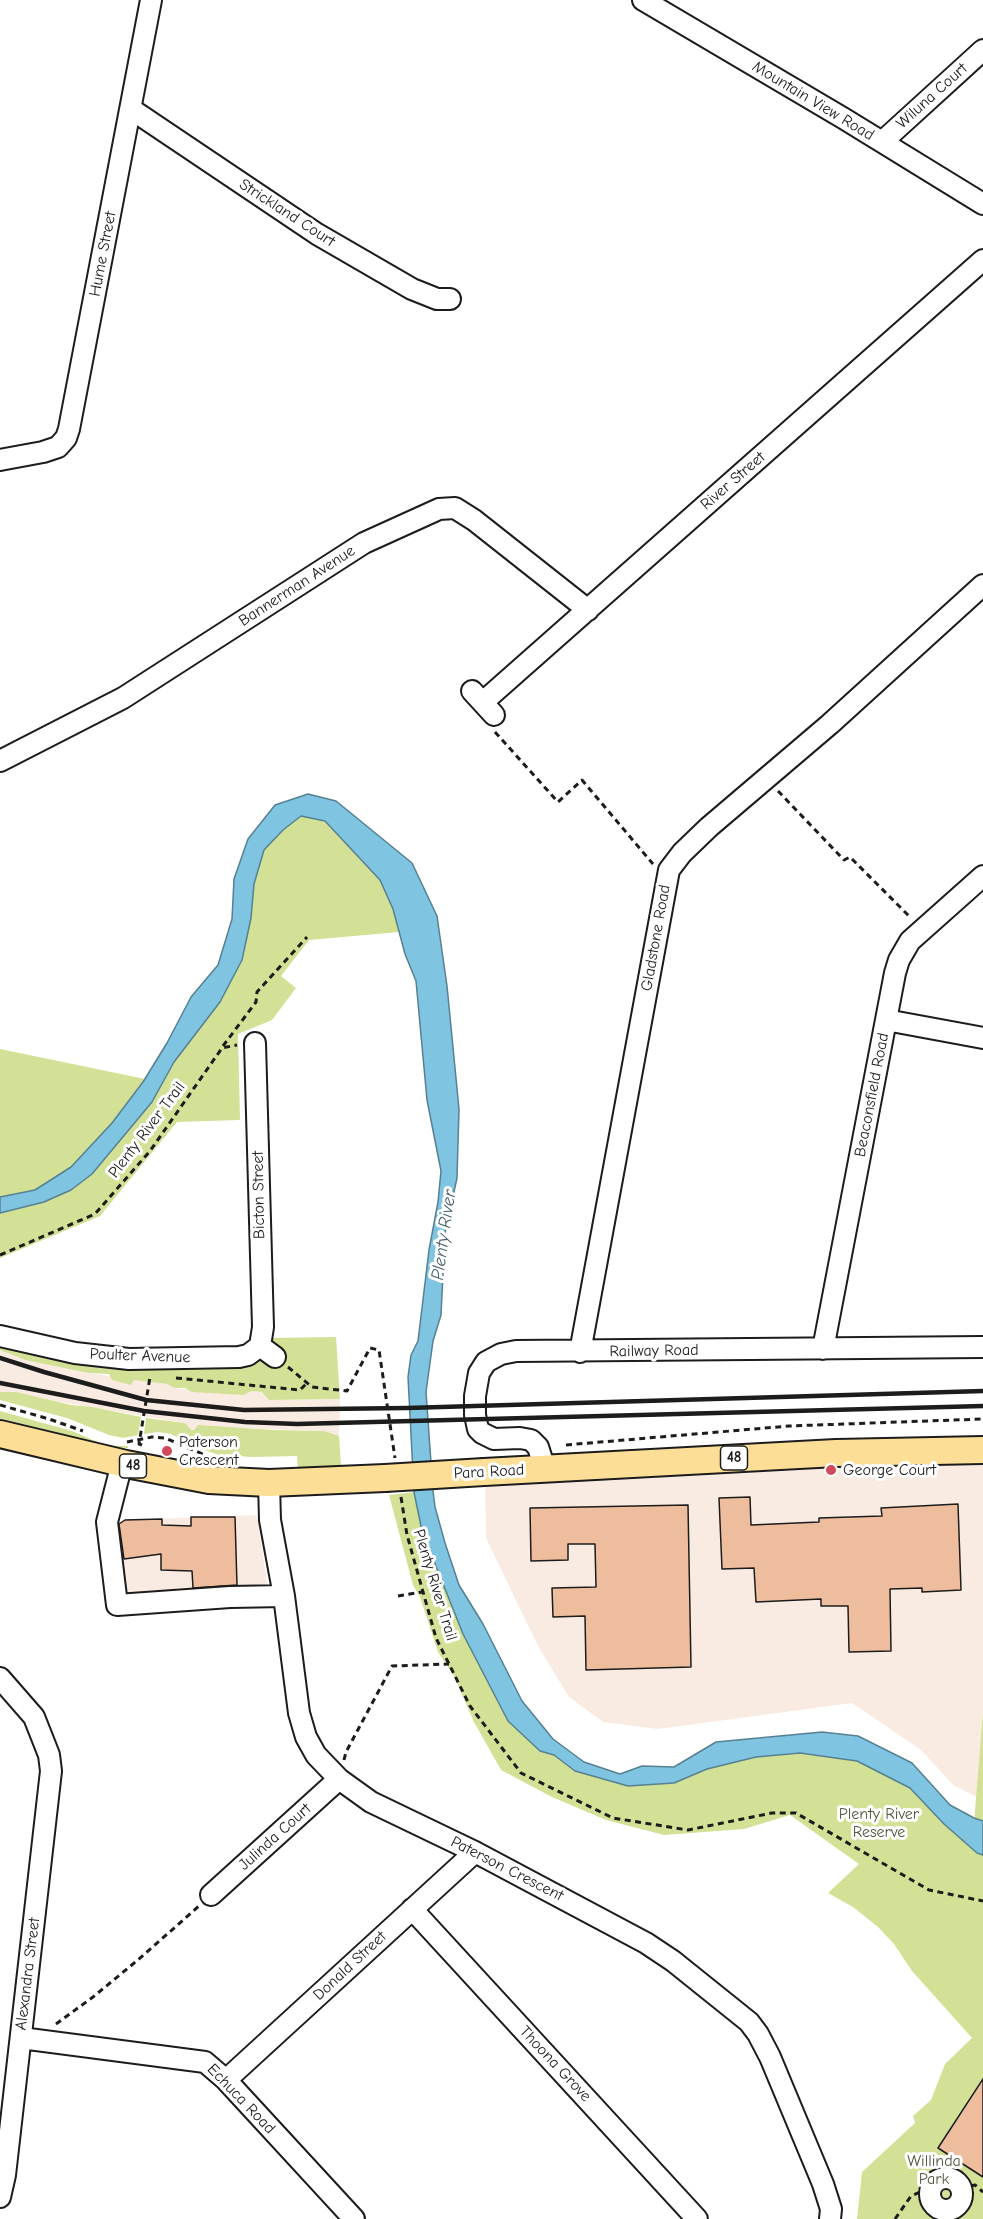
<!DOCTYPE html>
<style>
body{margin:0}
canvas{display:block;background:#fff}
</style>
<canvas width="983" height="2219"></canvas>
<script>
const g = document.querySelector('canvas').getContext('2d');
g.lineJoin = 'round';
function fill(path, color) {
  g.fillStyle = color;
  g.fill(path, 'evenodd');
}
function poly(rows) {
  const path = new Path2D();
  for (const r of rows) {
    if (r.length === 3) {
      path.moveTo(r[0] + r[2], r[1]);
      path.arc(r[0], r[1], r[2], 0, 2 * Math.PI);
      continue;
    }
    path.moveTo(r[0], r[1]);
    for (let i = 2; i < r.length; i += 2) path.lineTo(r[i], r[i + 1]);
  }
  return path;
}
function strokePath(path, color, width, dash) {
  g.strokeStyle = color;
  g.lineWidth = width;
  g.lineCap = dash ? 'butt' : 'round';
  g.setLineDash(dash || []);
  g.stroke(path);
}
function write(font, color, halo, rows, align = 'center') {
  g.font = font + ' "Comic Neue",sans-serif';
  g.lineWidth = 6;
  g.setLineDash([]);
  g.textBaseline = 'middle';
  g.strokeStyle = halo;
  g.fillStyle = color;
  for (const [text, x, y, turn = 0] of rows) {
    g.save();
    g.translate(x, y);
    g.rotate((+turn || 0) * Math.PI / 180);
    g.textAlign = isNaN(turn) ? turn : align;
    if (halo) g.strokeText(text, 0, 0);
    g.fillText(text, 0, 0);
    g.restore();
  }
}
fill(poly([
 [0,1350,25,1360,88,1373,167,1384,174,1388,242,1395,252,1391,262,1392,269,1400,340,1399,339,1436,324,1431,238,1428,191,1430,184,1423,0,1392],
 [929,1463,983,1463,983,1712,977,1797,953,1785,921,1750,852,1703,658,1729,603,1722,569,1697,538,1646,486,1538,485,1484],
 [257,1515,270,1602,190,1605,106,1611,101,1562,106,1558,113,1528,124,1520]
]), '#faebe2');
fill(poly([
 [301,816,325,821,380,880,393,909,399,932,309,940,281,976,296,988,272,1020,238,1034,240,1120,177,1122,100,1216,0,1258,0,1213,17,1209,92,1174,152,1102,174,1062,220,1002,251,918,254,884,264,850,283,830],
 [0,1049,145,1079,112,1123,71,1167,35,1190,0,1197],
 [336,1337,340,1399,269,1400,262,1392,252,1391,243,1395,192,1392,185,1388,174,1388,167,1384,134,1380,131,1385,112,1380,109,1374,88,1373,25,1360,0,1350,0,1344,88,1363,271,1347,268,1338],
 [0,1392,16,1392,71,1405,92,1407,141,1417,138,1435,123,1438,109,1435,67,1418,0,1400],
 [0,1411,72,1431,100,1443,115,1446,128,1446,128,1448,109,1448,0,1420],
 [146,1418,185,1423,191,1430,194,1430,198,1425,274,1430,324,1431,339,1436,341,1466,298,1470,297,1456,252,1457,219,1455,198,1448,171,1434,158,1432,144,1434],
 [414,1492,422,1531,442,1581,540,1751,554,1755,575,1771,674,1783,707,1769,756,1757,800,1753,857,1761,910,1788,944,1824,972,1848,983,1712,983,2219,857,2219,862,2172,915,2123,913,2116,931,2100,945,2064,972,2038,912,1971,894,1944,878,1927,853,1907,828,1893,859,1864,790,1815,744,1829,664,1835,606,1820,552,1797,501,1770,474,1722,454,1676,438,1652,420,1597,413,1585,389,1495]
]), '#d2e195');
const water = poly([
 [308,794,336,801,412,863,437,916,447,986,459,1109,457,1178,445,1233,441,1315,433,1341,426,1392,433,1491,435,1507,445,1543,459,1585,483,1624,522,1701,553,1739,584,1762,620,1774,642,1766,674,1767,716,1742,822,1732,858,1736,912,1763,950,1805,974,1818,983,1821,983,1855,977,1853,944,1824,910,1788,857,1761,800,1753,756,1757,707,1769,674,1783,628,1786,575,1771,554,1755,540,1751,508,1721,463,1634,422,1531,414,1492,408,1377,411,1355,418,1341,429,1250,438,1202,441,1171,427,1100,416,981,405,954,393,909,380,880,325,821,301,816,283,830,264,850,254,884,251,918,242,960,220,1002,174,1062,152,1102,92,1174,71,1190,44,1202,0,1213,0,1197,35,1190,71,1167,112,1123,143,1082,167,1043,191,997,218,965,232,919,234,879,248,839,275,805,308,794]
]);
fill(water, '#7fc4e0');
strokePath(water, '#578192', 1.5);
const building = poly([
 [750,1497,751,1525,819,1522,819,1518,882,1516,881,1508,958,1504,961,1590,922,1592,922,1588,890,1589,891,1651,849,1652,848,1606,821,1606,821,1599,756,1602,754,1568,722,1569,719,1498,750,1497],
 [688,1505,691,1667,586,1670,585,1616,553,1617,552,1588,596,1587,595,1544,568,1544,568,1560,531,1561,530,1508,688,1505],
 [191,1517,235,1517,237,1585,193,1588,192,1571,161,1570,161,1554,124,1559,119,1524,125,1520,162,1519,162,1525,191,1526,191,1517],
 [983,2079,983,2177,938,2148,983,2079]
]);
fill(building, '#eebd9e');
strokePath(building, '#1c1c1c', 1.5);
const minor = poly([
 [643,0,843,118,983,204],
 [131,109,317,234,412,289,437,299,450,299],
 [882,142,983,50],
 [0,460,43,452,58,447,66,438,69,429,151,0],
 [472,691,494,715],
 [483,702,983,260],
 [0,761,123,698,364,543,439,509,455,508,474,520,588,610],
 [886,1020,983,1038],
 [255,1043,263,1327,260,1346],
 [0,1336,75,1353,129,1359,239,1357,248,1355,260,1346],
 [260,1346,275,1357],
 [823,1349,895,973,899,960,910,941,983,876],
 [580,1352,669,870,682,853,709,827,830,724,983,585],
 [122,1463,107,1522,117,1605,230,1597,284,1596],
 [545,1469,538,1447,531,1440,520,1438,494,1439,482,1433,478,1429,475,1415,475,1396,479,1373,486,1362,501,1354,516,1351,983,1347],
 [269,1483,270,1520,284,1596,299,1713,306,1737,316,1755,339,1779,371,1802,475,1852,646,1943,673,1961,749,2022,758,2034,770,2057,823,2184,831,2209,830,2219],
 [0,1678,34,1717,49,1755,51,1771,5,2175,0,2197],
 [211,1895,339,1779],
 [412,1909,697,2219],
 [21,2038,205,2062,226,2080,354,2219],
 [226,2080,475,1852],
 [946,2194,16]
]);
const major = poly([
 [0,1434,126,1464,209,1480,269,1483,385,1478],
 [484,1472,836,1453,983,1450]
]);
strokePath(minor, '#1c1c1c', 24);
strokePath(major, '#1c1c1c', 30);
strokePath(poly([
 [495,732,558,802,582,780,653,864],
 [778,791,844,860,850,857,911,918],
 [223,1046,256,1002,257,992,307,937],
 [0,1255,95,1214,150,1151,222,1048,237,1045],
 [288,1367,312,1387,347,1391,370,1348,379,1350,395,1458],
 [176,1378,300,1390,307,1383],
 [0,1405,49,1419,83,1431],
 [127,1442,152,1437,165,1438,212,1458],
 [142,1445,139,1444,150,1377],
 [566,1445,789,1426,983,1419],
 [401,1497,407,1535,436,1638,470,1706,521,1773,613,1818,688,1830,772,1813,796,1813,929,1890,983,1901],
 [398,1596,422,1592],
 [344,1760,346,1752,392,1666,449,1664],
 [56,2024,93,1997,139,1959,199,1906],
 [961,2188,975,2185,983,2192],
 [895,2219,911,2196,920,2192,929,2192]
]), '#1c1c1c', 3, [6, 4.5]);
strokePath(minor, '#fff', 20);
strokePath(major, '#fcde96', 26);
strokePath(poly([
 [0,1358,44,1372,146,1400,244,1410,407,1408,983,1391],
 [0,1383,144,1411,245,1422,297,1424,983,1406]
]), '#1c1c1c', 4.5);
const majorBridge = poly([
 [385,1478,484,1472]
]);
strokePath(majorBridge, '#1c1c1c', 30, []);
strokePath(majorBridge, '#fcde96', 26);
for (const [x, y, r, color] of [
 [167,1451,6,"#d1495b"],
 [831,1470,6,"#d1495b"]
]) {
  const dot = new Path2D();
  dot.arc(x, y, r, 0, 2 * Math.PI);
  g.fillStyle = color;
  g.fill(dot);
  strokePath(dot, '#fff', 2);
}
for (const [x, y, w] of [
 [734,1458,27],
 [133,1466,27]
]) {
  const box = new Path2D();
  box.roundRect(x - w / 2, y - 12, w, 24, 4.5);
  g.fillStyle = '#fff';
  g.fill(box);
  strokePath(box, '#1c1c1c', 1.5);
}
write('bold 15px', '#1c1c1c', null, [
 ["48",734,1458],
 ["48",133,1466]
]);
write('16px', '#1c1c1c', '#fff', [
 ["Wiluna Court",932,96,-42],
 ["Mountain View Road",813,101,31],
 ["Strickland Court",287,213,33],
 ["Hume Street",103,254,-79],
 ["River Street",733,481,-41],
 ["Bannerman Avenue",297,586,-33],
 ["Gladstone Road",656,938,-80],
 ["Beaconsfield Road",872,1095,-79],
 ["Plenty River Trail",147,1130,-53],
 ["Bicton Street",259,1195,-91],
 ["Railway Road",654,1351,-1],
 ["Poulter Avenue",140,1356,2],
 ["Para Road",489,1472,-3],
 ["Plenty River Trail",435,1585,73],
 ["Julinda Court",275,1837,-42],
 ["Paterson Crescent",507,1869,27],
 ["Donald Street",350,1966,-43],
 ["Alexandra Street",28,1974,-83],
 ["Thoona Grove",555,2064,47],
 ["Echuca Road",241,2099,46]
]);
write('16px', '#1c1c1c', '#fff', [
 ["Paterson",179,1442],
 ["Crescent",179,1460],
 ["George Court",843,1470]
], 'left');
write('16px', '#535740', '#fff', [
 ["Plenty River",879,1814],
 ["Reserve",879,1832],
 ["Willinda",934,2161],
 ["Park",934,2179]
]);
write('italic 18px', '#445f6a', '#fff', [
 ["Plenty River",444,1235,-82]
]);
</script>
